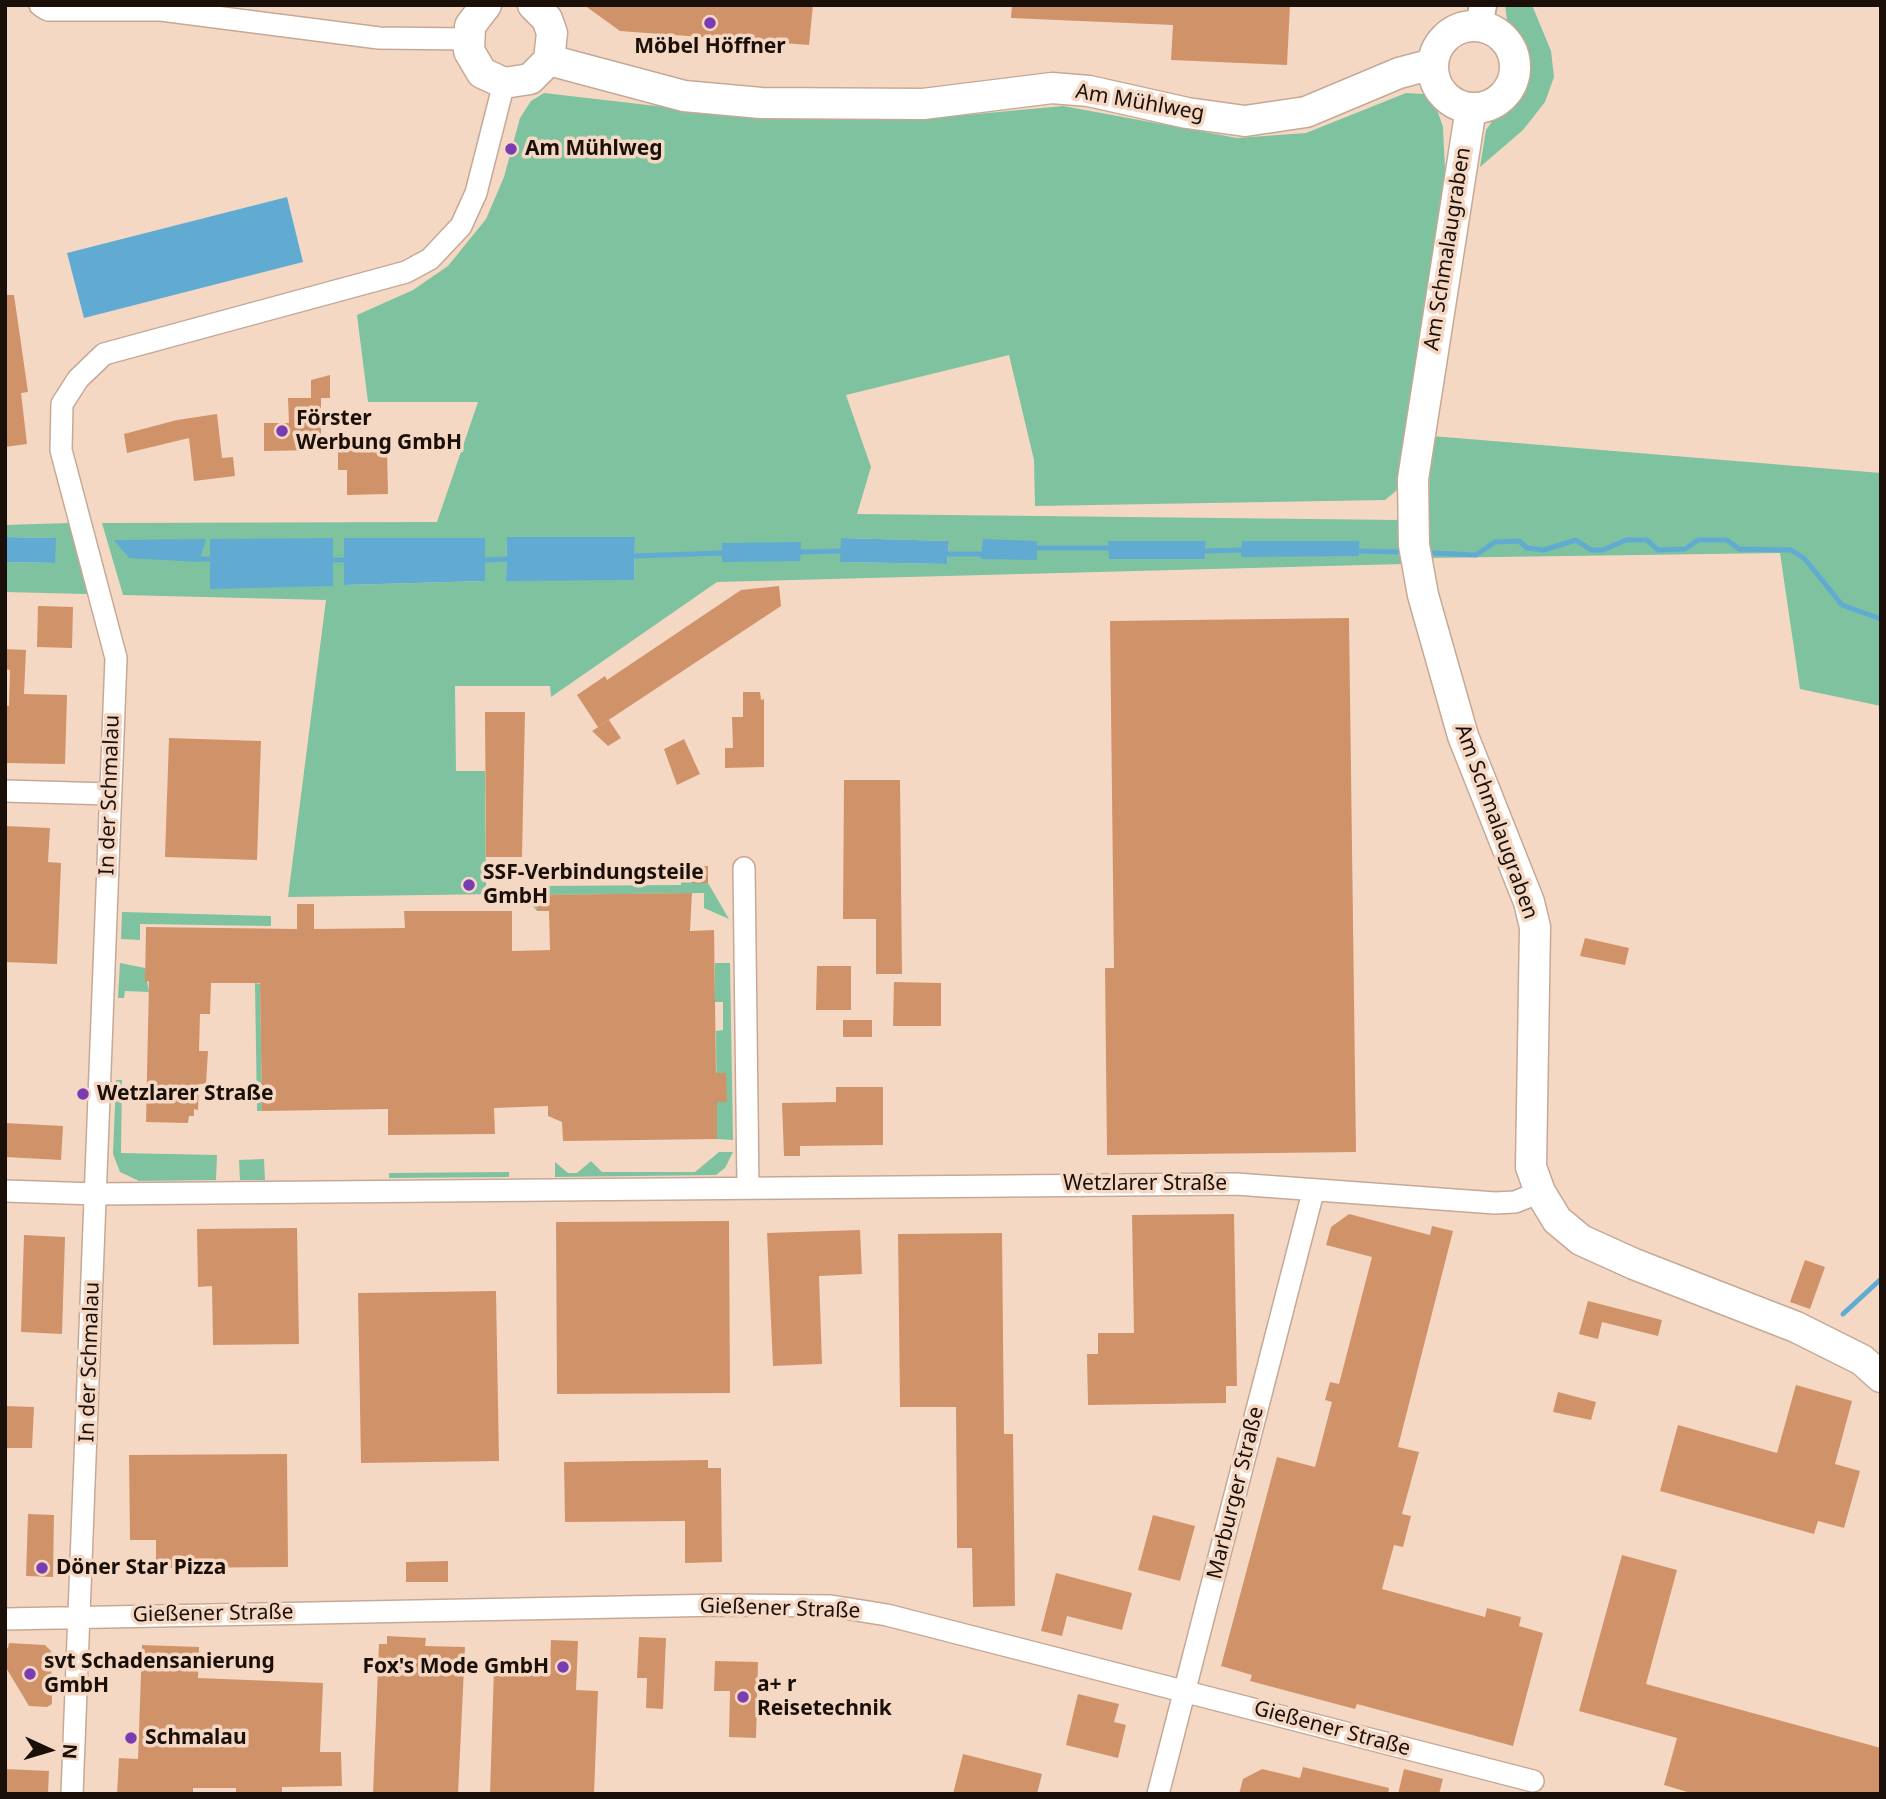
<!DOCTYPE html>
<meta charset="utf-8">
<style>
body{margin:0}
#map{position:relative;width:1886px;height:1799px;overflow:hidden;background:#f5d8c4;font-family:"Noto Sans",sans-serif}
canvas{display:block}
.frame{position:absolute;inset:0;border:7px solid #1a1009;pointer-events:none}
.north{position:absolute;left:14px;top:1715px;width:70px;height:70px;-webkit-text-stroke:5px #f5d8c4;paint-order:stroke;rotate:94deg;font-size:19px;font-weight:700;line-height:28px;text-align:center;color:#1a1009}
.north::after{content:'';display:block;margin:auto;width:24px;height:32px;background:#1a1009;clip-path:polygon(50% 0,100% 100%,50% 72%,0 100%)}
</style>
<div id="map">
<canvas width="1886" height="1799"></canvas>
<div class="frame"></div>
<div class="north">N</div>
</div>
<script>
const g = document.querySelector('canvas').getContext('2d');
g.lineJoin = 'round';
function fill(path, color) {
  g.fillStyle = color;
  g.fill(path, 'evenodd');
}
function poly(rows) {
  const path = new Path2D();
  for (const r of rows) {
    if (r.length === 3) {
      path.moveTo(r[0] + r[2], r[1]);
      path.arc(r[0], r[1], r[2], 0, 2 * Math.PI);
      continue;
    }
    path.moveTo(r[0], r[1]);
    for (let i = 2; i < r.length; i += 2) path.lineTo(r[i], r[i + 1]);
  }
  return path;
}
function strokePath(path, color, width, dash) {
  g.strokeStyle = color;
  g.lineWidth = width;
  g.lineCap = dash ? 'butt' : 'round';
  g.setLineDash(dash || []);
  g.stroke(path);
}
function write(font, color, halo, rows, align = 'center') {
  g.font = font + ' "Noto Sans",sans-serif';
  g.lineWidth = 7;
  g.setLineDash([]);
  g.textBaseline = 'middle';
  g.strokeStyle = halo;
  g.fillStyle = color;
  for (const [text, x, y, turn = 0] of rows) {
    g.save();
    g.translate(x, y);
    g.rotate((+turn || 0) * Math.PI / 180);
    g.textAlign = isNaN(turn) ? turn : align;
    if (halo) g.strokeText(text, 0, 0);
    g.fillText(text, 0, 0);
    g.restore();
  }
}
fill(poly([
 [1505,5,1532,5,1551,51,1554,77,1545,102,1523,130,1480,167,1486,130,1496,116,1522,93,1527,78,1527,60,1507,20],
 [544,93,665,107,862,118,944,117,1063,106,1237,138,1306,133,1406,93,1424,94,1436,107,1443,127,1445,170,1400,483,1396,491,1385,500,1035,506,1034,460,1009,355,846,395,871,467,857,514,1401,520,1403,564,717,582,551,697,550,686,455,686,456,771,485,771,486,886,498,886,498,894,288,897,326,600,123,595,102,523,437,522,478,402,368,402,357,315,413,290,448,266,486,219,504,177,520,118,531,101],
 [635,537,634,580,506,580,507,538],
 [484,538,485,581,344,585,344,539],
 [841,538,949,541,947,564,841,562],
 [1109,541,1206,541,1205,558,1110,559],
 [1242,541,1359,541,1359,556],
 [1432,436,1881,473,1881,706,1800,689,1780,553,1426,558],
 [69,523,87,594,5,592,5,562,55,563,55,538,5,537,5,525],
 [681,866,693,866,693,883,708,883,729,919,704,908,704,893,538,895,537,911,532,905,534,890,540,886,681,885],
 [122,912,271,916,271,926,140,924,140,940,121,939],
 [120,963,145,968,149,992,125,991,124,998,118,998],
 [715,963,730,963,733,1140,717,1139,716,1031,723,1030,723,1002,715,1002],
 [255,983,260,984,262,1111,257,1111],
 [116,1080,122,1080,121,1153,217,1155,216,1180,139,1181,120,1172,113,1154],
 [719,1152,733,1152,725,1168,716,1175,555,1177,555,1162,568,1173,577,1173,591,1161,602,1172,695,1172],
 [264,1159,265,1180,240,1180,239,1160],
 [509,1172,509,1177,389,1178,389,1173]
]), '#7ec29f');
fill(poly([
 [287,197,303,262,84,318,67,253],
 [5,537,56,538,55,563,5,562],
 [507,537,635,537,634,580,506,581],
 [333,538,333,586,210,589,210,539],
 [344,538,485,538,485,581,344,585],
 [841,538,949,541,947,564,840,562],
 [206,539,199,562,129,558,114,540],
 [983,539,1037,541,1037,560,981,559],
 [1108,541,1206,541,1205,559,1109,559],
 [1242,541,1359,541,1359,556,1241,557],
 [801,542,800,561,722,562,722,543]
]), '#61abd2');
strokePath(poly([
 [1038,548,1109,548],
 [1206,551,1241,550],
 [1359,551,1397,552],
 [800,552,841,551],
 [1432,553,1476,555,1495,542,1519,541,1527,548,1544,550,1576,540,1591,550,1603,550,1626,540,1647,540,1658,550,1685,549,1698,540,1727,540,1739,549,1791,550,1805,559,1842,605,1881,619],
 [948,554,982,554],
 [635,556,722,553],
 [199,559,210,559],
 [333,560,344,560],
 [485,560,507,559],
 [1843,1314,1881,1279]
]), '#61abd2', 5);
fill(poly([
 [584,5,813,5,809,45,620,31],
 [1012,5,1290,5,1287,65,1171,60,1173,25,1011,18],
 [5,295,14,295,28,392,21,393,27,444,5,447],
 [330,375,330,398,311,398,311,380],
 [288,398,321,398,321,450,264,451,264,423,289,423],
 [217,414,222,458,233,457,235,476,194,481,189,438,127,453,124,434,177,420],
 [338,449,387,449,388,494,347,495,347,470,338,470],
 [779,586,781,606,598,727,577,695,605,676,607,680,741,590],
 [38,606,73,607,72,648,37,647],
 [1349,618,1356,1152,1107,1155,1105,968,1114,968,1110,621],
 [5,649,26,650,24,694,67,695,65,764,5,763,5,705,9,706,10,670,5,669],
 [743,692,760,692,761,700,764,699,764,767,725,768,725,748,733,748,732,717,743,717],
 [485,712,525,712,522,857,486,857],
 [609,720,621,738,608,746,592,731],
 [169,738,261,741,257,860,165,857],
 [684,739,700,774,677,785,664,749],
 [844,780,900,780,902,974,876,974,876,919,843,919],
 [5,826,50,828,48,862,61,863,57,964,5,962],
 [693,866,708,866,708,883,693,884],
 [692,893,690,931,714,930,716,1073,726,1073,727,1102,717,1102,717,1139,563,1141,562,1122,548,1116,548,1106,494,1108,495,1134,388,1135,388,1109,262,1111,260,983,211,983,210,1014,200,1014,199,1051,208,1051,206,1084,199,1084,198,1110,194,1109,194,1116,189,1116,188,1123,146,1122,149,981,145,982,146,927,297,929,297,904,314,904,314,929,405,928,404,911,512,911,512,951,550,950,549,911,537,911,537,895],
 [1585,938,1629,948,1625,965,1580,956],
 [817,966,851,966,851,1010,816,1010],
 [894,982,941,983,941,1026,893,1026],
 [843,1020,872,1020,872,1037,843,1037],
 [836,1087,883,1087,883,1145,800,1146,800,1156,784,1156,782,1103,836,1102],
 [5,1123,63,1126,61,1160,5,1157],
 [1234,1214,1237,1386,1226,1386,1226,1403,1088,1405,1087,1354,1098,1354,1098,1333,1134,1333,1132,1215],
 [1349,1214,1430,1235,1432,1226,1453,1231,1398,1447,1419,1452,1402,1514,1411,1516,1403,1547,1394,1545,1382,1589,1485,1617,1487,1608,1521,1617,1519,1626,1543,1633,1513,1746,1357,1704,1355,1709,1250,1681,1252,1675,1221,1666,1277,1457,1315,1467,1332,1402,1325,1400,1330,1382,1339,1384,1372,1257,1326,1245,1331,1227],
 [729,1221,730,1393,557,1394,556,1222],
 [297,1228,299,1344,213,1345,212,1286,198,1287,197,1229],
 [860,1230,862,1274,819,1276,822,1364,773,1366,767,1233],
 [1002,1233,1004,1434,1013,1434,1015,1606,973,1607,972,1548,957,1548,956,1407,900,1407,898,1234],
 [24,1235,65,1237,62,1334,21,1332],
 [1805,1260,1825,1267,1810,1309,1790,1302],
 [496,1291,499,1461,361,1463,358,1293],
 [1588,1301,1662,1320,1658,1336,1602,1322,1598,1339,1579,1334],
 [1796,1385,1852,1401,1835,1464,1860,1471,1844,1528,1818,1521,1814,1534,1660,1491,1678,1425,1777,1453],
 [1558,1392,1596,1402,1591,1420,1553,1412],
 [5,1406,34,1407,32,1448,5,1448],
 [287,1454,288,1567,156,1568,156,1540,130,1540,129,1455],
 [708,1460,708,1468,721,1468,722,1562,685,1563,685,1521,565,1522,564,1462],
 [28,1514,54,1515,53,1577,26,1576],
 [1153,1515,1195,1526,1180,1581,1138,1570],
 [1622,1555,1677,1570,1646,1684,1881,1748,1881,1794,1694,1794,1664,1785,1677,1738,1579,1711],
 [448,1561,448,1582,406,1582,406,1562],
 [1056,1573,1132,1593,1122,1630,1067,1616,1062,1636,1041,1631],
 [387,1636,426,1638,425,1646,465,1647,458,1794,373,1794,379,1644,387,1644],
 [639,1637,666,1638,663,1709,646,1708,647,1678,637,1678],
 [551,1640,578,1641,576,1690,598,1691,594,1794,490,1794,494,1668,511,1669,511,1663,550,1665],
 [9,1643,45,1645,51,1651,52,1704,47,1707,29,1706,5,1666,5,1648,8,1648],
 [142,1645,199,1647,198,1678,323,1683,320,1752,341,1752,342,1786,282,1787,282,1794,236,1794,236,1788,193,1788,193,1794,117,1794,119,1758,138,1759],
 [715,1661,758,1662,756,1738,729,1737,730,1691,714,1691],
 [1078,1694,1119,1704,1114,1722,1126,1725,1118,1758,1066,1745],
 [963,1754,1042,1774,1037,1794,953,1794],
 [1303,1767,1389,1788,1388,1794,1239,1794,1243,1779,1262,1769,1300,1778],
 [5,1769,49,1771,48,1794,5,1794],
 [1404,1769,1443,1779,1439,1794,1398,1794]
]), '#d09369');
const minor = poly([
 [40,5,48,10,161,10,379,38,468,39],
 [5,791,110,794],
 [744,868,748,1187],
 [5,1191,96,1194,1236,1184,1495,1203,1515,1202,1540,1192],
 [5,1619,723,1605,831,1606,887,1615,1533,1781],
 [72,1794,116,658,61,450,62,404,78,379,104,354,406,272,430,259,461,226,476,193,504,83],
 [1158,1794,1313,1192]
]);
const tertiary = poly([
 [1479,26,1483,5]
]);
const secondary = poly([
 [486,5,470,26,469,51,482,73,504,83,530,79,549,60,552,33,547,19,533,5],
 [1474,67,41],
 [549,60,684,96,761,103,923,104,1052,88,1089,91,1187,113,1245,121,1306,112,1399,73,1433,64],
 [1471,108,1413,479,1414,545,1423,595,1463,736,1529,902,1535,927,1531,1167,1540,1192,1557,1220,1581,1240,1634,1264,1796,1327,1862,1360,1881,1377]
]);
strokePath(minor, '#c5a996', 24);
strokePath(tertiary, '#c5a996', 30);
strokePath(secondary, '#c5a996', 33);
strokePath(minor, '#fff', 21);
strokePath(tertiary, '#fff', 26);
strokePath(secondary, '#fff', 30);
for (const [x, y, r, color] of [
 [710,23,7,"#7c3cb1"],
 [511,149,7,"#7c3cb1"],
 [282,431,7,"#7c3cb1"],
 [469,885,7,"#7c3cb1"],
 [83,1094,7,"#7c3cb1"],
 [42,1568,7,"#7c3cb1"],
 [563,1667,7,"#7c3cb1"],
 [30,1674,7,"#7c3cb1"],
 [743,1697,7,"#7c3cb1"],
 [131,1738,7,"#7c3cb1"]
]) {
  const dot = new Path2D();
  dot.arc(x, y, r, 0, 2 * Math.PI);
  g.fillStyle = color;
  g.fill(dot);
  strokePath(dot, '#f5d8c4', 2.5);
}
write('bold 21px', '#1a1009', '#f5d8c4', [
 ["Möbel Höffner",710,47,"center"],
 ["Am Mühlweg",525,149],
 ["Förster",296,419],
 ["Werbung GmbH",296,443],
 ["SSF-Verbindungsteile",483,873],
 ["GmbH",483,897],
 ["Wetzlarer Straße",97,1094],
 ["Döner Star Pizza",56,1568],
 ["svt Schadensanierung",44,1662],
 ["GmbH",44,1686],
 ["Fox's Mode GmbH",549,1667,"right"],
 ["a+ r",757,1685],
 ["Reisetechnik",757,1709],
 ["Schmalau",145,1738]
], 'left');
write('21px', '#1a1009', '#f5d8c4', [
 ["Am Mühlweg",1140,103,10],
 ["Am Schmalaugraben",1448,249,-81],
 ["In der Schmalau",110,795,-88],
 ["Am Schmalaugraben",1496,822,70],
 ["Wetzlarer Straße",1145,1184],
 ["In der Schmalau",90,1362,-88],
 ["Marburger Straße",1236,1493,-76],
 ["Gießener Straße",780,1609,2],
 ["Gießener Straße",213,1614,-1],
 ["Gießener Straße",1332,1729,15]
]);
</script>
